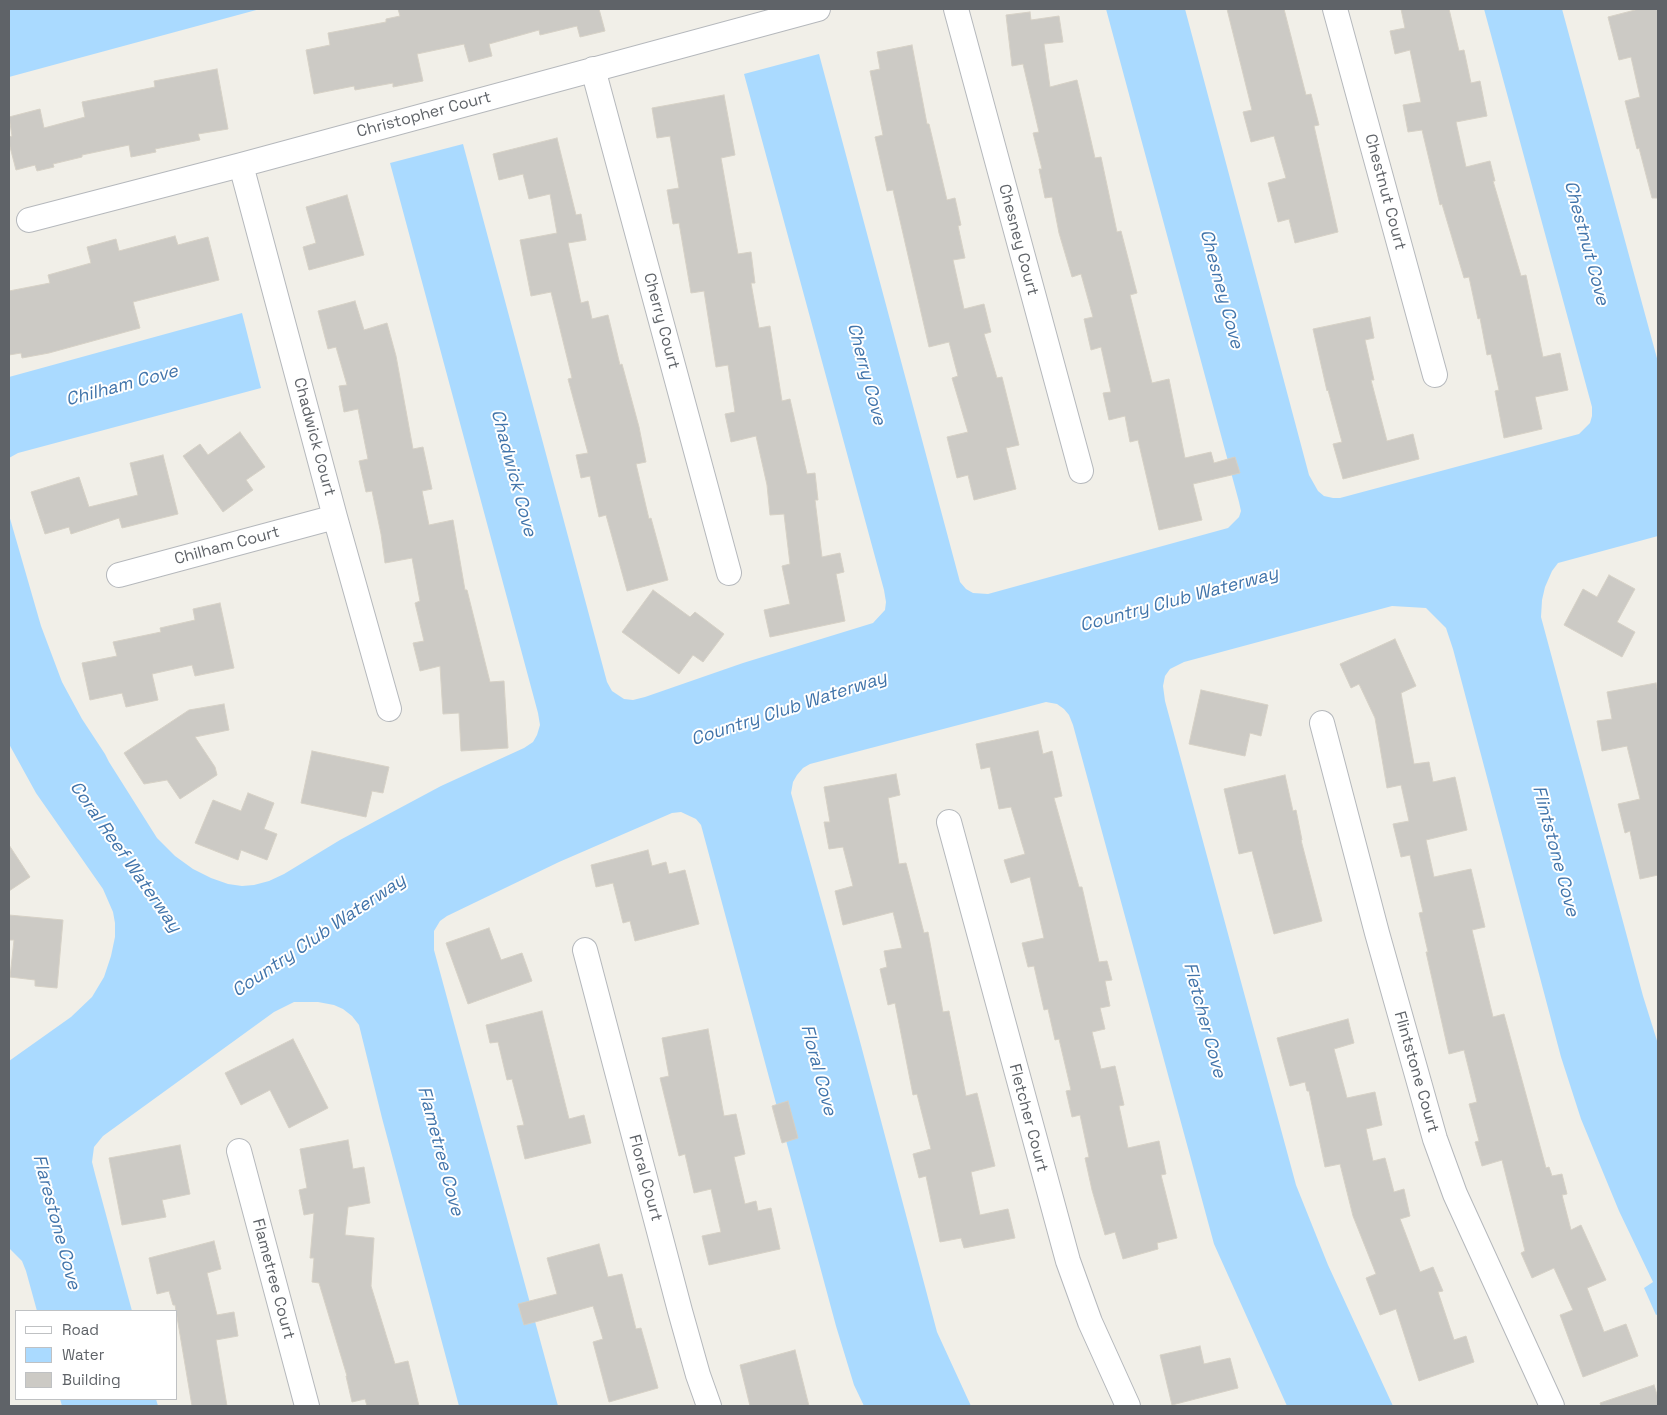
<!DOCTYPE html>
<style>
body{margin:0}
#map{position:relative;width:1667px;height:1415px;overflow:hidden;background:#f1efe8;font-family:"Space Grotesk",sans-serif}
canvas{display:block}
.frame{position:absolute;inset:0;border:10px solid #5f6368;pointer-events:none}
.legend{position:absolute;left:15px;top:1310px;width:162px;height:90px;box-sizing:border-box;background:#fff;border:1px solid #bfc1c3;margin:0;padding:6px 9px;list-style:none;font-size:15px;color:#5f6368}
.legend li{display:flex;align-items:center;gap:10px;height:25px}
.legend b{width:25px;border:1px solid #bfc1c3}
</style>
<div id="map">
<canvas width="1667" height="1415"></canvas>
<div class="frame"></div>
<ul class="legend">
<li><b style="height:6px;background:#fff"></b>Road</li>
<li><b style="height:14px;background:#aadaff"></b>Water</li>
<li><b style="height:14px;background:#cccac5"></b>Building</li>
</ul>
</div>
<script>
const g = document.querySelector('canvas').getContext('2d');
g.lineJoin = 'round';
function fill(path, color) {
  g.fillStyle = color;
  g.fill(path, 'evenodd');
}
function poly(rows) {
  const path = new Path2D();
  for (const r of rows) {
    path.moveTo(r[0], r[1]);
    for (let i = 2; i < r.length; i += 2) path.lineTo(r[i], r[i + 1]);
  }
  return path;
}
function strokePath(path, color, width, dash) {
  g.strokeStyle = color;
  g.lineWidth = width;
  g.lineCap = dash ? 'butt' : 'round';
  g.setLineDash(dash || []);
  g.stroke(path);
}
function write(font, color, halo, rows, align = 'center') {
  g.font = font + ' "Space Grotesk",sans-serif';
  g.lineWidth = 4;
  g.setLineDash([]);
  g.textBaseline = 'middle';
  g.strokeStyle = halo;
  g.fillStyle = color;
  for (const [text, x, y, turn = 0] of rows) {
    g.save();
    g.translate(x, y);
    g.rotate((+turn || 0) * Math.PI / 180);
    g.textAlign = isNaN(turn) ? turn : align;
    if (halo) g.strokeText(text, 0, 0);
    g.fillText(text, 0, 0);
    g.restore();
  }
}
fill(poly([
 [9,9,260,9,9,77],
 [1106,9,1185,9,1309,475,1318,491,1324,496,1333,498,1340,498,1579,434,1590,423,1592,416,1592,407,1484,9,1562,9,1658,362,1658,536,1558,563,1552,571,1545,587,1542,600,1541,617,1643,996,1658,1044,1658,1314,1656,1315,1644,1288,1653,1282,1619,1211,1581,1119,1561,1057,1453,649,1446,628,1426,608,1392,606,1184,662,1170,669,1165,676,1163,686,1165,701,1296,1185,1328,1265,1393,1406,1287,1406,1214,1244,1073,725,1069,715,1064,709,1057,704,1046,702,810,764,803,768,797,775,793,782,791,793,858,1034,937,1332,971,1406,864,1406,854,1385,836,1326,701,825,696,819,681,812,672,813,559,862,447,916,440,921,434,931,434,950,558,1406,459,1406,382,1118,359,1025,352,1016,343,1009,334,1005,318,1002,294,1002,274,1012,103,1136,94,1147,92,1162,95,1174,132,1311,37,1311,26,1271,22,1261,9,1248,9,1061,71,1017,92,997,104,977,111,956,115,937,115,923,113,912,103,889,36,793,9,744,9,515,41,626,62,682,82,719,105,754,109,762,157,838,175,856,193,869,211,878,228,884,242,886,254,885,269,881,284,874,340,840,441,786,524,748,533,742,537,735,540,725,538,713,390,163,463,144,607,682,612,691,624,699,633,700,645,697,743,663,873,623,885,610,886,602,884,590,744,74,819,54,960,582,966,589,973,593,988,594,1228,528,1239,517,1241,511,1239,502],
 [242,313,261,388,18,453,9,458,9,377],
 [60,1399,156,1399,158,1406,62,1406]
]), '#aadaff');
const building = poly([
 [398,9,599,9,605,31,580,37,577,26,540,35,539,30,489,44,492,56,469,62,464,44,417,54,423,81,393,87,393,83,355,90,354,86,314,94,306,50,330,45,328,33,386,22,386,19,400,16,398,9],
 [1227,9,1284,9,1306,95,1311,94,1319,125,1314,126,1338,232,1295,243,1289,219,1278,222,1268,183,1286,178,1274,136,1251,142,1243,112,1252,110,1227,9],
 [1401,9,1449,9,1459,51,1464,50,1471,83,1480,81,1487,116,1456,122,1466,167,1490,161,1495,181,1493,181,1521,276,1526,275,1543,357,1560,353,1568,390,1535,397,1542,429,1504,438,1495,391,1499,390,1491,354,1487,355,1480,318,1478,319,1469,277,1464,278,1442,204,1440,205,1422,130,1408,132,1403,105,1421,102,1410,50,1395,54,1390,31,1405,28,1401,9],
 [1639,9,1658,9,1658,198,1652,198,1639,148,1637,149,1625,101,1640,97,1631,57,1619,60,1608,17,1639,9],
 [1030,12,1031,20,1059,16,1063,42,1044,44,1050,87,1077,80,1095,158,1101,157,1117,232,1121,231,1137,293,1130,295,1152,383,1169,379,1185,458,1211,452,1214,463,1235,457,1240,473,1193,484,1202,520,1159,530,1138,440,1130,442,1125,416,1109,420,1103,393,1111,392,1101,347,1091,350,1084,319,1093,317,1081,274,1072,277,1059,233,1052,197,1045,198,1039,169,1042,169,1033,133,1039,132,1023,64,1012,66,1006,15,1030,12],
 [912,45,927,124,929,124,947,200,955,198,961,225,958,226,965,258,953,260,964,309,984,304,991,332,984,334,997,378,1002,377,1019,445,1006,448,1016,489,974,500,968,475,957,478,947,437,968,432,952,378,958,376,949,342,929,347,893,190,887,191,875,137,883,135,870,71,880,69,877,52,912,45],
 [217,69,228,129,198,134,200,140,155,149,156,152,131,157,129,145,82,155,82,157,53,164,54,167,37,171,35,165,16,170,9,143,9,137,12,136,9,117,40,109,44,128,85,117,82,102,155,87,154,81,217,69],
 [724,95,735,155,721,158,738,254,751,252,755,283,751,283,759,328,770,326,782,401,790,399,807,474,815,473,818,500,815,500,822,557,840,553,844,572,836,574,845,621,770,637,764,610,790,604,782,566,790,564,784,514,770,515,767,485,756,436,731,442,725,414,735,412,728,365,716,367,704,291,691,293,679,223,673,224,667,190,679,188,670,136,657,138,652,108,724,95],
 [557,138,576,215,581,214,586,240,568,243,581,303,588,301,592,319,608,315,620,365,622,364,639,427,646,462,636,464,649,519,651,518,668,580,627,591,606,515,599,517,590,476,581,478,576,455,588,453,568,379,572,378,551,292,531,296,520,240,557,233,550,194,529,199,523,174,499,180,493,154,557,138],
 [347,195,364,255,309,270,303,247,316,243,306,207,347,195],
 [175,236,178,245,208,237,219,280,133,302,140,328,49,353,22,358,21,353,9,355,9,291,50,283,48,275,91,263,87,247,116,239,119,251,175,236],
 [355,301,364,330,387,323,396,356,413,449,423,447,432,489,422,491,429,525,453,520,465,590,467,590,490,682,504,681,508,748,461,751,459,713,443,714,440,666,420,671,413,643,424,641,415,603,420,601,412,558,385,563,381,534,372,491,366,492,359,461,368,459,358,409,344,412,339,386,347,385,336,347,328,349,318,311,355,301],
 [1370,317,1374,338,1365,340,1374,380,1371,380,1387,441,1413,434,1419,459,1343,479,1333,444,1342,442,1328,390,1327,391,1313,329,1370,317],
 [240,432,265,467,246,480,253,490,223,512,183,456,200,444,208,455,240,432],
 [163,455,178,514,122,528,119,518,71,534,69,527,45,534,31,492,79,477,89,507,138,495,130,463,163,455],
 [1609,575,1635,589,1617,622,1635,632,1622,657,1564,625,1583,589,1597,597,1609,575],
 [653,590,690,617,695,612,724,634,703,662,693,655,679,674,622,632,653,590],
 [220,603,234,668,195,676,192,665,152,674,158,700,126,707,122,693,90,700,82,663,117,656,113,642,161,632,160,628,195,620,193,609,220,603],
 [1395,639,1416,686,1401,693,1414,764,1429,762,1433,782,1455,777,1467,830,1426,840,1434,877,1471,869,1485,927,1472,930,1493,1017,1504,1014,1546,1168,1549,1167,1552,1176,1562,1174,1567,1194,1562,1195,1571,1230,1581,1225,1606,1280,1587,1288,1604,1332,1626,1324,1638,1356,1583,1377,1560,1315,1573,1310,1554,1268,1532,1278,1521,1253,1525,1251,1502,1160,1482,1166,1475,1142,1479,1141,1469,1104,1477,1102,1464,1050,1449,1054,1426,952,1428,952,1419,913,1423,912,1410,855,1401,857,1393,824,1409,821,1401,785,1387,788,1375,718,1359,684,1351,688,1340,664,1395,639],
 [1656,683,1658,694,1658,875,1640,879,1630,831,1625,833,1618,804,1640,799,1627,746,1602,751,1597,721,1612,719,1607,692,1656,683],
 [1201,690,1268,705,1261,736,1250,733,1245,756,1189,744,1201,690],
 [224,704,229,730,195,737,215,767,217,775,180,799,167,780,144,784,124,753,189,710,224,704],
 [1038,731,1043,754,1052,751,1062,796,1054,798,1079,887,1082,887,1099,962,1107,961,1112,980,1105,981,1110,1006,1100,1008,1105,1029,1092,1032,1101,1069,1115,1066,1124,1105,1119,1106,1128,1148,1159,1141,1166,1174,1161,1175,1177,1238,1157,1243,1158,1249,1123,1259,1115,1232,1105,1235,1092,1190,1085,1158,1089,1157,1080,1115,1072,1117,1066,1091,1071,1090,1059,1039,1055,1040,1048,1009,1044,1010,1034,966,1028,967,1022,943,1044,938,1030,877,1011,883,1004,860,1025,854,1011,807,999,809,990,767,981,769,976,744,1038,731],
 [312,751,389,767,383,793,372,791,366,817,301,803,312,751],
 [896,774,900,795,888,798,899,864,906,863,924,933,928,932,943,1012,949,1011,966,1096,977,1093,995,1166,971,1172,980,1215,1008,1209,1015,1238,964,1248,961,1238,940,1242,926,1176,919,1178,913,1154,931,1149,917,1094,913,1095,895,1003,888,1005,880,969,887,967,884,951,902,948,893,912,843,925,835,891,853,886,843,847,829,849,824,822,830,822,824,787,896,774],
 [1285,775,1293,811,1296,810,1302,840,1301,840,1322,921,1274,934,1252,851,1239,854,1224,789,1285,775],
 [248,793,274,803,264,829,277,834,267,860,241,850,238,860,195,843,213,800,241,811,248,793],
 [9,845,30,877,9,891,9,845],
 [648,850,652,866,666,862,669,874,685,870,699,924,635,941,630,921,623,923,613,883,596,887,591,865,648,850],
 [9,915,63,920,57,988,35,986,35,980,10,977,14,940,9,940,9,915],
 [489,928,501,960,522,953,532,981,468,1004,446,943,489,928],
 [542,1011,569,1119,584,1115,591,1143,525,1159,517,1126,524,1125,512,1079,507,1080,498,1042,490,1043,486,1025,542,1011],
 [1348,1019,1354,1043,1334,1049,1347,1098,1375,1092,1382,1125,1366,1129,1373,1161,1385,1158,1394,1192,1404,1189,1410,1216,1400,1219,1420,1272,1433,1267,1443,1291,1438,1292,1454,1340,1466,1336,1474,1362,1419,1381,1396,1309,1380,1315,1366,1278,1376,1274,1353,1216,1340,1164,1325,1167,1309,1091,1307,1091,1305,1082,1290,1086,1277,1038,1348,1019],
 [708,1029,724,1116,736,1114,745,1154,734,1157,745,1204,756,1201,758,1211,771,1208,780,1249,709,1265,702,1236,721,1232,711,1189,694,1193,685,1154,679,1156,660,1078,669,1076,662,1038,708,1029],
 [293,1039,328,1108,289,1128,270,1090,241,1105,225,1073,293,1039],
 [788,1101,798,1138,782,1143,772,1106,788,1101],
 [348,1140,353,1169,364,1167,370,1203,348,1207,345,1235,374,1238,371,1286,395,1364,408,1361,419,1406,367,1406,365,1399,352,1402,346,1376,347,1376,319,1283,312,1282,314,1258,310,1258,314,1213,304,1215,299,1190,307,1188,300,1149,348,1140],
 [180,1145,190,1194,162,1200,166,1217,122,1225,109,1158,180,1145],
 [214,1241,221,1269,207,1273,217,1315,234,1312,238,1336,216,1340,227,1406,192,1406,175,1305,173,1305,169,1291,157,1294,149,1258,214,1241],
 [599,1244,608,1277,622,1274,636,1329,641,1328,658,1388,609,1402,593,1342,603,1339,593,1306,524,1325,518,1304,557,1294,547,1258,599,1244],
 [1200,1346,1204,1364,1230,1358,1238,1388,1172,1405,1160,1355,1200,1346],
 [795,1350,809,1406,750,1406,740,1365,795,1350],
 [1654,1385,1658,1398,1658,1406,1601,1406,1600,1403,1654,1385]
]);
fill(building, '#cccac5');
strokePath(building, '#d6d1c6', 1);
const minor = poly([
 [956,9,1081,471],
 [1335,9,1435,375],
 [593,69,729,573],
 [241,165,335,517,389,709],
 [29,220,241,165,818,9],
 [119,575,335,517],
 [1322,723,1377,933,1435,1139,1455,1194,1552,1406],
 [949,822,1068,1261,1090,1322,1128,1406],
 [585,950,680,1311,698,1375,709,1406],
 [239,1151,307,1406]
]);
strokePath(minor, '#b5b8bc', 26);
strokePath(minor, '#fff', 24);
write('16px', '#5f6368', '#fff', [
 ["Christopher Court",424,115,-15],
 ["Chestnut Court",1385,192,75],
 ["Chesney Court",1018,240,75],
 ["Cherry Court",661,321,75],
 ["Chadwick Court",314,437,75],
 ["Chilham Court",227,546,-15],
 ["Flintstone Court",1416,1072,74],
 ["Fletcher Court",1028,1118,75],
 ["Floral Court",645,1178,75],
 ["Flametree Court",273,1279,75]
]);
write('italic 18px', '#4174aa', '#fff', [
 ["Chestnut Cove",1586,243,75],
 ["Chesney Cove",1221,289,75],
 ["Cherry Cove",866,374,75],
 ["Chilham Cove",122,386,-15],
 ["Chadwick Cove",513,473,75],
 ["Country Club Waterway",1179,600,-15],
 ["Country Club Waterway",789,709,-18],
 ["Flintstone Cove",1555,851,75],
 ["Coral Reef Waterway",125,857,55],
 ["Country Club Waterway",319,936,-34],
 ["Fletcher Cove",1204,1020,75],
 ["Floral Cove",818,1070,75],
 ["Flametree Cove",440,1151,75],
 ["Flarestone Cove",56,1222,75]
]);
</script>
